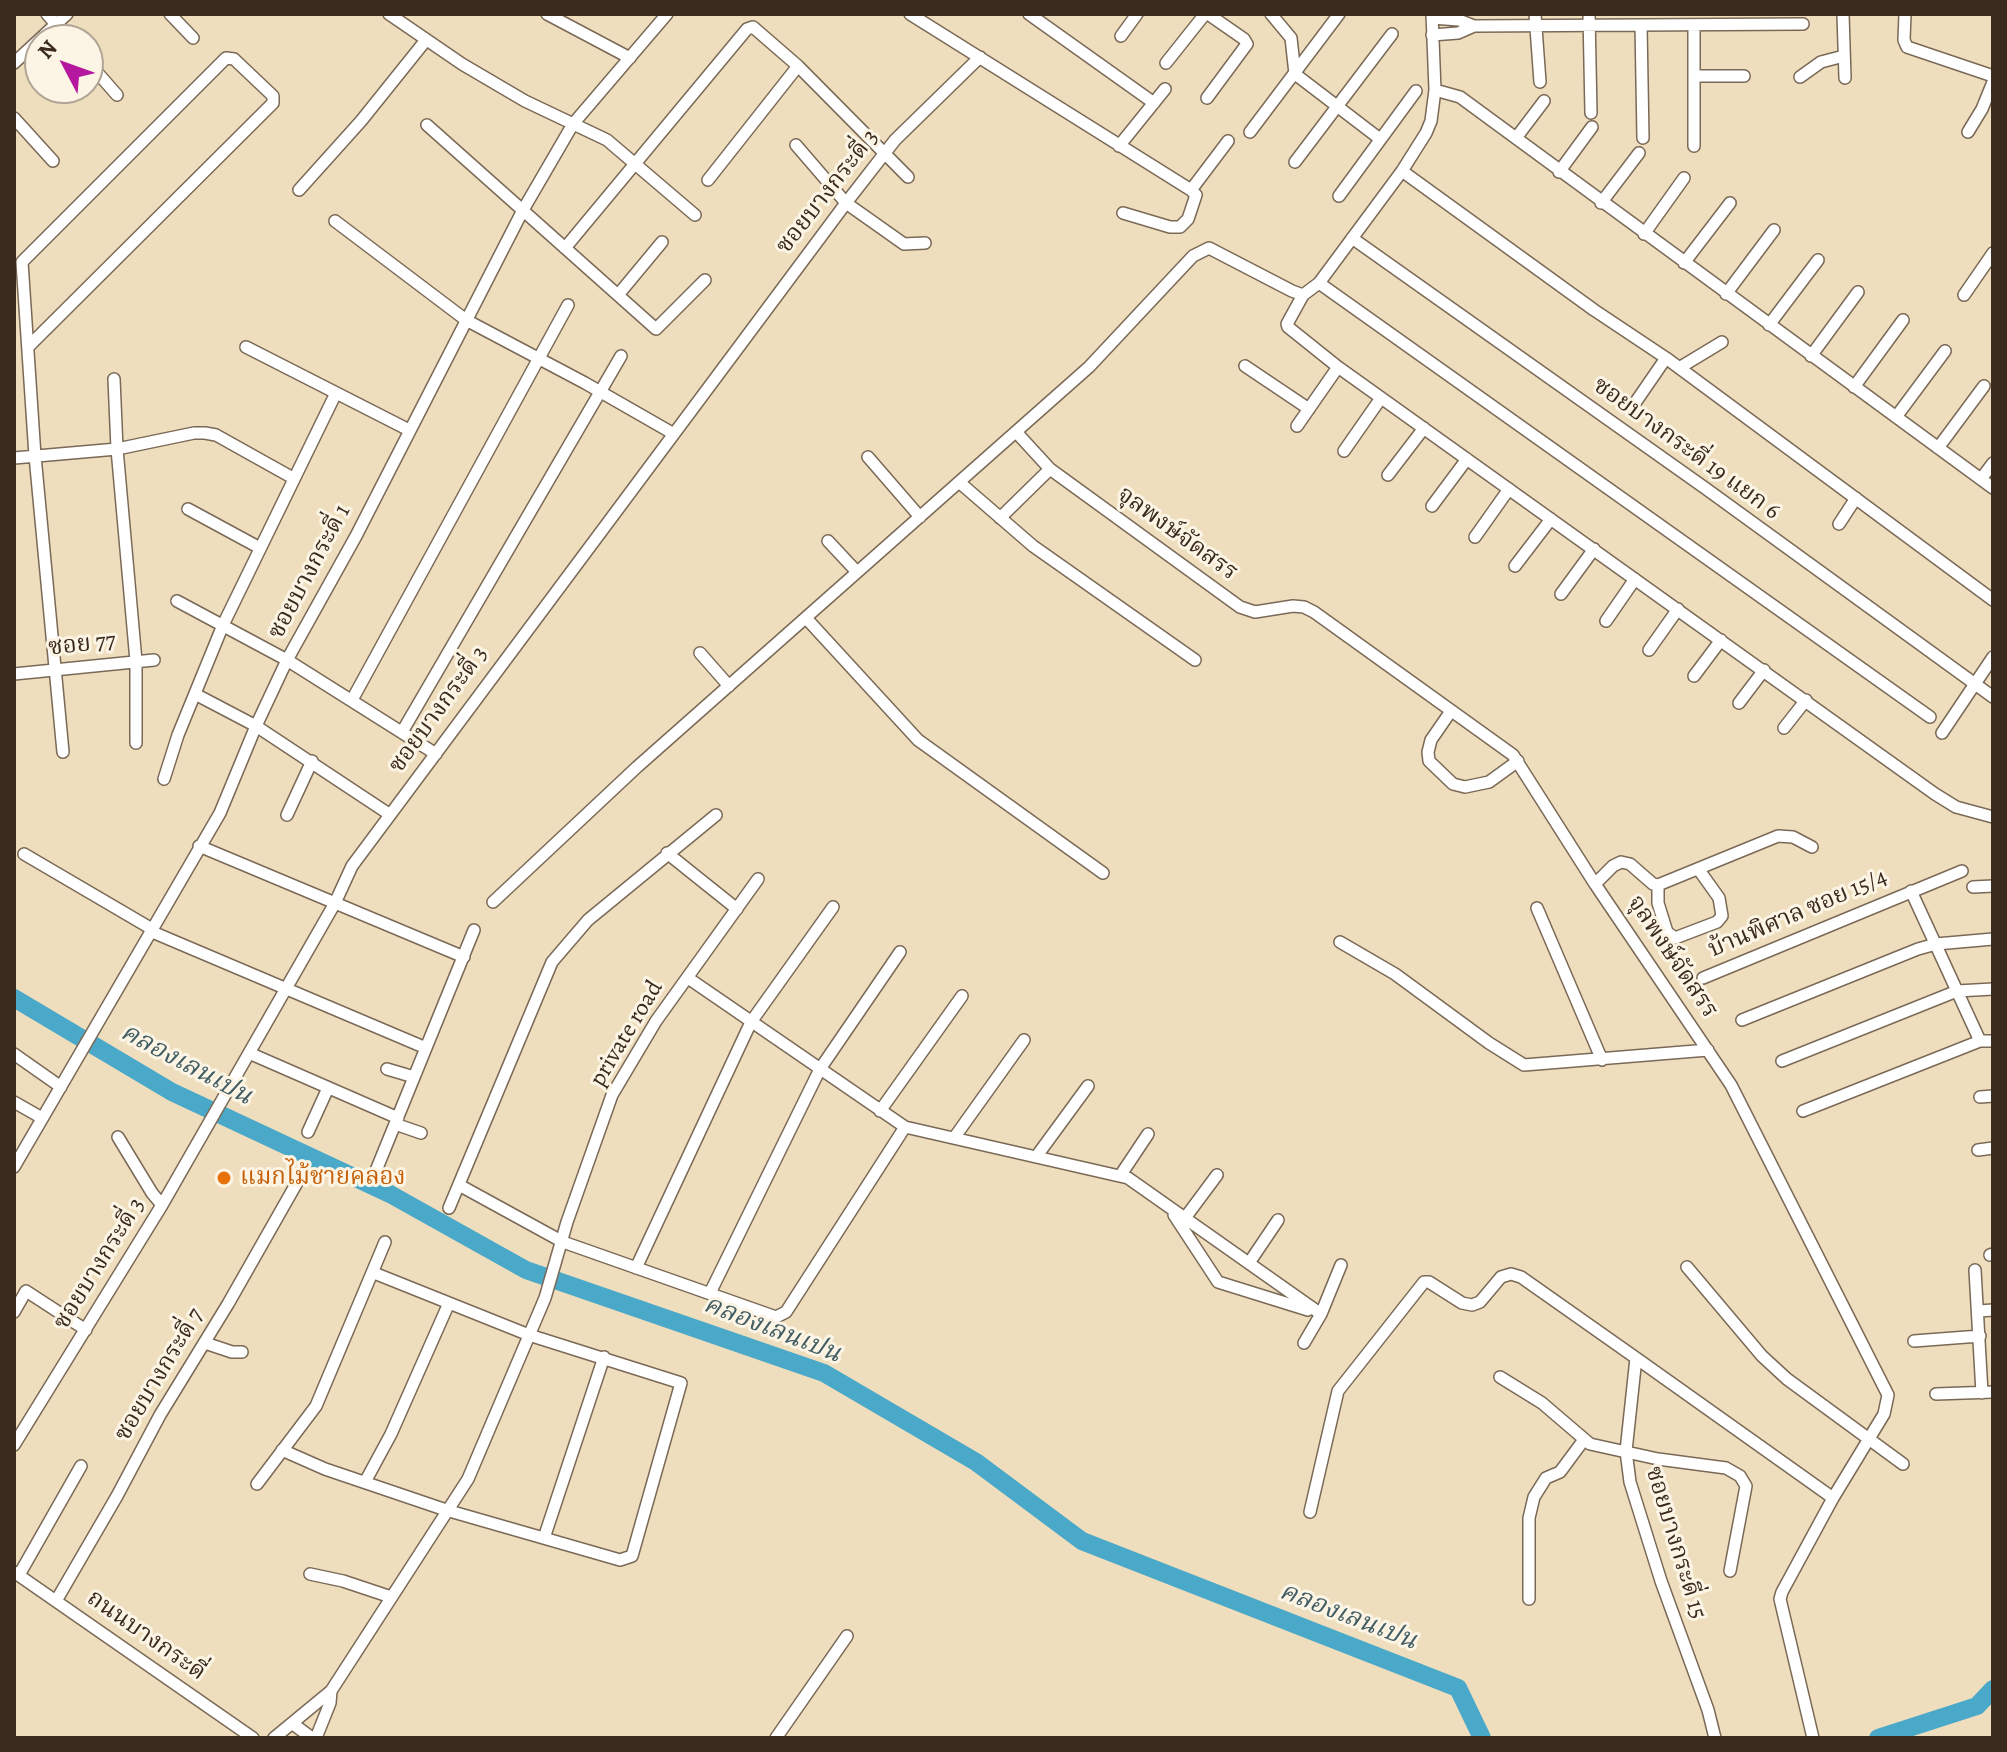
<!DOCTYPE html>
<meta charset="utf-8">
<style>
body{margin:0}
#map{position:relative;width:2007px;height:1752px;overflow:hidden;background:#efdebd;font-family:Alegreya,serif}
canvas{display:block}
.frame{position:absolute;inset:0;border:16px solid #3b2a1e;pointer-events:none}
.north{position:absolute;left:24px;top:24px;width:80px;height:80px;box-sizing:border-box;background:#fcf5e5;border:2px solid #afa495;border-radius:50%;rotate:311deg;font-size:22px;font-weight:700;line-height:32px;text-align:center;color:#3b2a1e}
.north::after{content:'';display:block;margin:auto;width:28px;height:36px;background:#b5179e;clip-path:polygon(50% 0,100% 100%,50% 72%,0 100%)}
</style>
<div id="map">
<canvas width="2007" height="1752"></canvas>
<div class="frame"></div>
<div class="north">N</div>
</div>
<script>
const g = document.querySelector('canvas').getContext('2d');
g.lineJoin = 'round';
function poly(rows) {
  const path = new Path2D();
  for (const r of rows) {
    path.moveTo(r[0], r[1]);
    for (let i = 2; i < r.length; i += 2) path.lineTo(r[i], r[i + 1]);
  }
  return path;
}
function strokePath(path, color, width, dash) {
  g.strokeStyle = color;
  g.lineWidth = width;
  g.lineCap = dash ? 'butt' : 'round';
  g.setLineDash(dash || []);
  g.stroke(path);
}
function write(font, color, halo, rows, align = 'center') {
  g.font = font + ' Alegreya,"Noto Serif Thai",serif';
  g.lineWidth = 6;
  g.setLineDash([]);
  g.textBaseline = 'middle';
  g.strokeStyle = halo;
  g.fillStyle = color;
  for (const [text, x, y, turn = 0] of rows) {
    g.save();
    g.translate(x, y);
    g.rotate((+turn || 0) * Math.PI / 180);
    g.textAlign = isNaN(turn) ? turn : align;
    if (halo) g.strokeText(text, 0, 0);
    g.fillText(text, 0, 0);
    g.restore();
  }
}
strokePath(poly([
 [14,998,172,1092,390,1194,526,1270,824,1373,976,1462,1082,1541,1458,1688,1482,1738],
 [1878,1738,1977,1706,1993,1689]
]), '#4aa8c9', 18);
const minor = poly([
 [47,14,69,40],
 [170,14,193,38],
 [389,14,462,64,525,101,607,140,695,215],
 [547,14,630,58],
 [910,14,1191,190,1196,195,1188,219,1180,227,1170,227,1123,213],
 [1029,14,1154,103],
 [1271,14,1291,38,1295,74,1380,139],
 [1432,14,1435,90,1431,121,1426,133,1402,171,1319,283,1303,295,1287,324,1288,327,1338,367,1935,794,1956,807,1993,817],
 [1535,14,1540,82],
 [1589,14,1591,113],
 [1843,14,1845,78],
 [1905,14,1904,40,1907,47,1993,76],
 [1432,18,1459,20,1474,26,1803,24],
 [1641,25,1643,138],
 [1432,35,1458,33,1474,26],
 [1121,36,1137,14],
 [88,62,117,95],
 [14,63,67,14],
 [1166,63,1205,14],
 [1694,76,1744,76],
 [1800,77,1821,62,1844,56],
 [1435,90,1460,97,1993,488],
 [1207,98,1247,44,1244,39,1208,14],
 [14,118,53,161],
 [427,125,656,329,705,280],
 [1250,132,1339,14],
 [1968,132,1982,109,1993,82],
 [1516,138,1544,101],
 [796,145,846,203,904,244,925,243],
 [1119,146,1165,89],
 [1694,146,1694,25],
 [1295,162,1392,34],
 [1402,171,1594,310,1666,358,1993,600],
 [1559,172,1592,127],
 [708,180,798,66],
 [299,190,361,121,426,40],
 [1191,190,1228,141],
 [1339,196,1416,91],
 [1601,203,1639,153],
 [335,221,466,320,585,383,674,434],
 [1644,234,1684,178],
 [1352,238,1705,488,1993,697],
 [565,248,747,29,753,27,798,66,908,177],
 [1684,263,1730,203],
 [1319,283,1930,717],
 [1726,294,1774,230],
 [618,295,662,242],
 [1964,295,1993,253],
 [1769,325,1818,260],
 [29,346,273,103,273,96,234,59,226,58,22,262,35,456,63,752],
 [246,347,409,430],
 [1811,356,1858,292],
 [1245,366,1309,409],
 [1679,368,1722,342],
 [114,379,117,449,136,661,136,743],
 [1854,387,1903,320],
 [1635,403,1666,358],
 [1896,417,1945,351],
 [1297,426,1338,367],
 [1017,433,1050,469,1240,607,1255,612,1293,606,1304,607,1314,612,1513,755,1595,884,1731,1085,1888,1395,1884,1414,1833,1498,1782,1592,1780,1599,1813,1738],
 [1938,448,1984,386],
 [1344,451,1381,398],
 [868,457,920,517],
 [14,458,117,449,194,433,205,433,216,435,293,478],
 [1388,475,1424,428],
 [1981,479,1993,463],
 [959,482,1033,546,1195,660],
 [1432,506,1467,459],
 [188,509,260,548],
 [1000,518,1050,469],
 [1839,524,1856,498],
 [1475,537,1509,489],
 [828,541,857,572],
 [1515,566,1551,519],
 [1561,594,1594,549],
 [177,601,287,660,436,754],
 [806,618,918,740,1103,873],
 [1606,621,1635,579],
 [1649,650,1678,609],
 [700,653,729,686],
 [14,674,154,660],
 [1694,676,1721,640],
 [195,694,256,726,389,814],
 [352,700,568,305],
 [1739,703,1764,670],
 [1451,711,1431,740,1428,752,1429,761,1453,784,1465,787,1489,782,1518,761],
 [1784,728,1806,700],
 [402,732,621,356],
 [1942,733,1993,657],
 [164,779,178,735,223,625,336,393],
 [287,815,312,761],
 [199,846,464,957],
 [667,853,737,909],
 [24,854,152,929],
 [1595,884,1613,866,1621,862,1630,864,1653,884,1658,885,1778,836,1793,837,1812,847],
 [1658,885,1658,903,1667,932,1675,938,1717,922,1722,916,1719,898,1699,870],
 [1973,887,1993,886],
 [1911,891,1980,1041],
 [493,902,637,767,1089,367,1193,256,1209,248,1292,291,1303,295],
 [1537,908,1602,1060],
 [150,931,426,1048],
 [1340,942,1395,974,1489,1043,1524,1065,1708,1050],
 [688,978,905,1127,1128,1178,1321,1314],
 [1703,978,1962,871],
 [1742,1020,1918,949,1936,944,1993,939],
 [249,1053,398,1118],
 [14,1054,61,1087],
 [1782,1061,1957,991,1993,989],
 [387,1069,414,1077],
 [1980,1097,1993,1096],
 [14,1102,42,1118],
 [880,1111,962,996],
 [1803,1111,1980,1041,1993,1041],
 [395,1124,421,1133],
 [308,1132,328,1088],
 [118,1137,152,1193,162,1205],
 [954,1138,1024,1040],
 [1978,1150,1993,1148],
 [1036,1157,1088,1086],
 [14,1167,220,813,256,726,287,660,356,536,523,210,573,124,667,14],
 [1120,1176,1148,1134],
 [373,1178,474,930],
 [459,1185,563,1242,776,1317,786,1312,905,1127],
 [449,1208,552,962,588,920,716,815],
 [1174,1215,1218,1282,1308,1310],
 [1185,1218,1217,1175],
 [1990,1255,1993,1254],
 [1249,1263,1278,1220],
 [1687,1267,1762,1356,1787,1379,1903,1464],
 [636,1268,751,1022,833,907],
 [1975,1270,1982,1393],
 [710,1293,820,1069,900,952],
 [1979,1311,1993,1310],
 [14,1312,26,1291,86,1330],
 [1914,1341,1980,1336],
 [205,1343,232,1352,242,1352],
 [1304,1343,1321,1314,1341,1265],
 [1500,1377,1542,1403,1590,1444,1658,1459,1726,1468,1740,1476,1746,1486,1730,1571],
 [1936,1394,1993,1392],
 [14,1445,162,1205,335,903,352,866,846,203,895,140,980,57],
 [282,1450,325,1469,446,1510,620,1560,632,1556,681,1383,529,1335,374,1273],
 [365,1482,391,1434,449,1303],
 [257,1484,316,1406,385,1242],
 [1310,1512,1338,1391,1424,1282,1429,1282,1462,1303,1472,1305,1480,1302,1501,1277,1511,1274,1521,1277,1636,1358],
 [544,1538,604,1357],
 [14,1572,253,1738],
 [310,1574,343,1581,391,1597],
 [19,1575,81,1466],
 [1529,1599,1529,1518,1534,1497,1546,1478,1560,1472,1583,1441],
 [56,1601,117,1496,160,1415,228,1304,303,1172],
 [293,1724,312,1738],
 [274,1738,331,1691,468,1479,545,1298,567,1222,612,1095,656,1021,758,879],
 [316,1738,330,1703,331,1691],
 [776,1738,847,1636],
 [1715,1738,1708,1710,1661,1581,1630,1482,1626,1451,1636,1358,1833,1498]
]);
strokePath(minor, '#7a6956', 14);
strokePath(minor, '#fff', 11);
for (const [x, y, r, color] of [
 [224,1178,8,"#e8710a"]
]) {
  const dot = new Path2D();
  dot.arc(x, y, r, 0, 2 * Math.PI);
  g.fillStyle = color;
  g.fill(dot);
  strokePath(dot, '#fcf5e5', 3);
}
write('24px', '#3b2a1e', '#fcf5e5', [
 ["ซอยบางกระดี่ 3",828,192,-52],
 ["ซอยบางกระดี่ 19 แยก 6",1686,449,36],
 ["จุลพงษ์จัดสรร",1177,534,36],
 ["ซอยบางกระดี่ 1",310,572,-62],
 ["ซอย 77",82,645,-6],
 ["ซอยบางกระดี่ 3",439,710,-54],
 ["บ้านพิศาล ซอย 15/4",1798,914,-23],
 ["จุลพงษ์จัดสรร",1672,957,56],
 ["private road",627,1034,-59],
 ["ซอยบางกระดี่ 3",100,1264,-58],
 ["ซอยบางกระดี่ 7",160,1375,-59],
 ["ซอยบางกระดี่ 15",1675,1543,73],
 ["ถนนบางกระดี่",146,1636,35]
]);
write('24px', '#c56008', '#fcf5e5', [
 ["แมกไม้ชายคลอง",240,1178]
], 'left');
write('italic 26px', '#415c62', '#fcf5e5', [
 ["คลองเลนเปน",186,1065,28],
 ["คลองเลนเปน",772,1330,21],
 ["คลองเลนเปน",1348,1617,21]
]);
</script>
